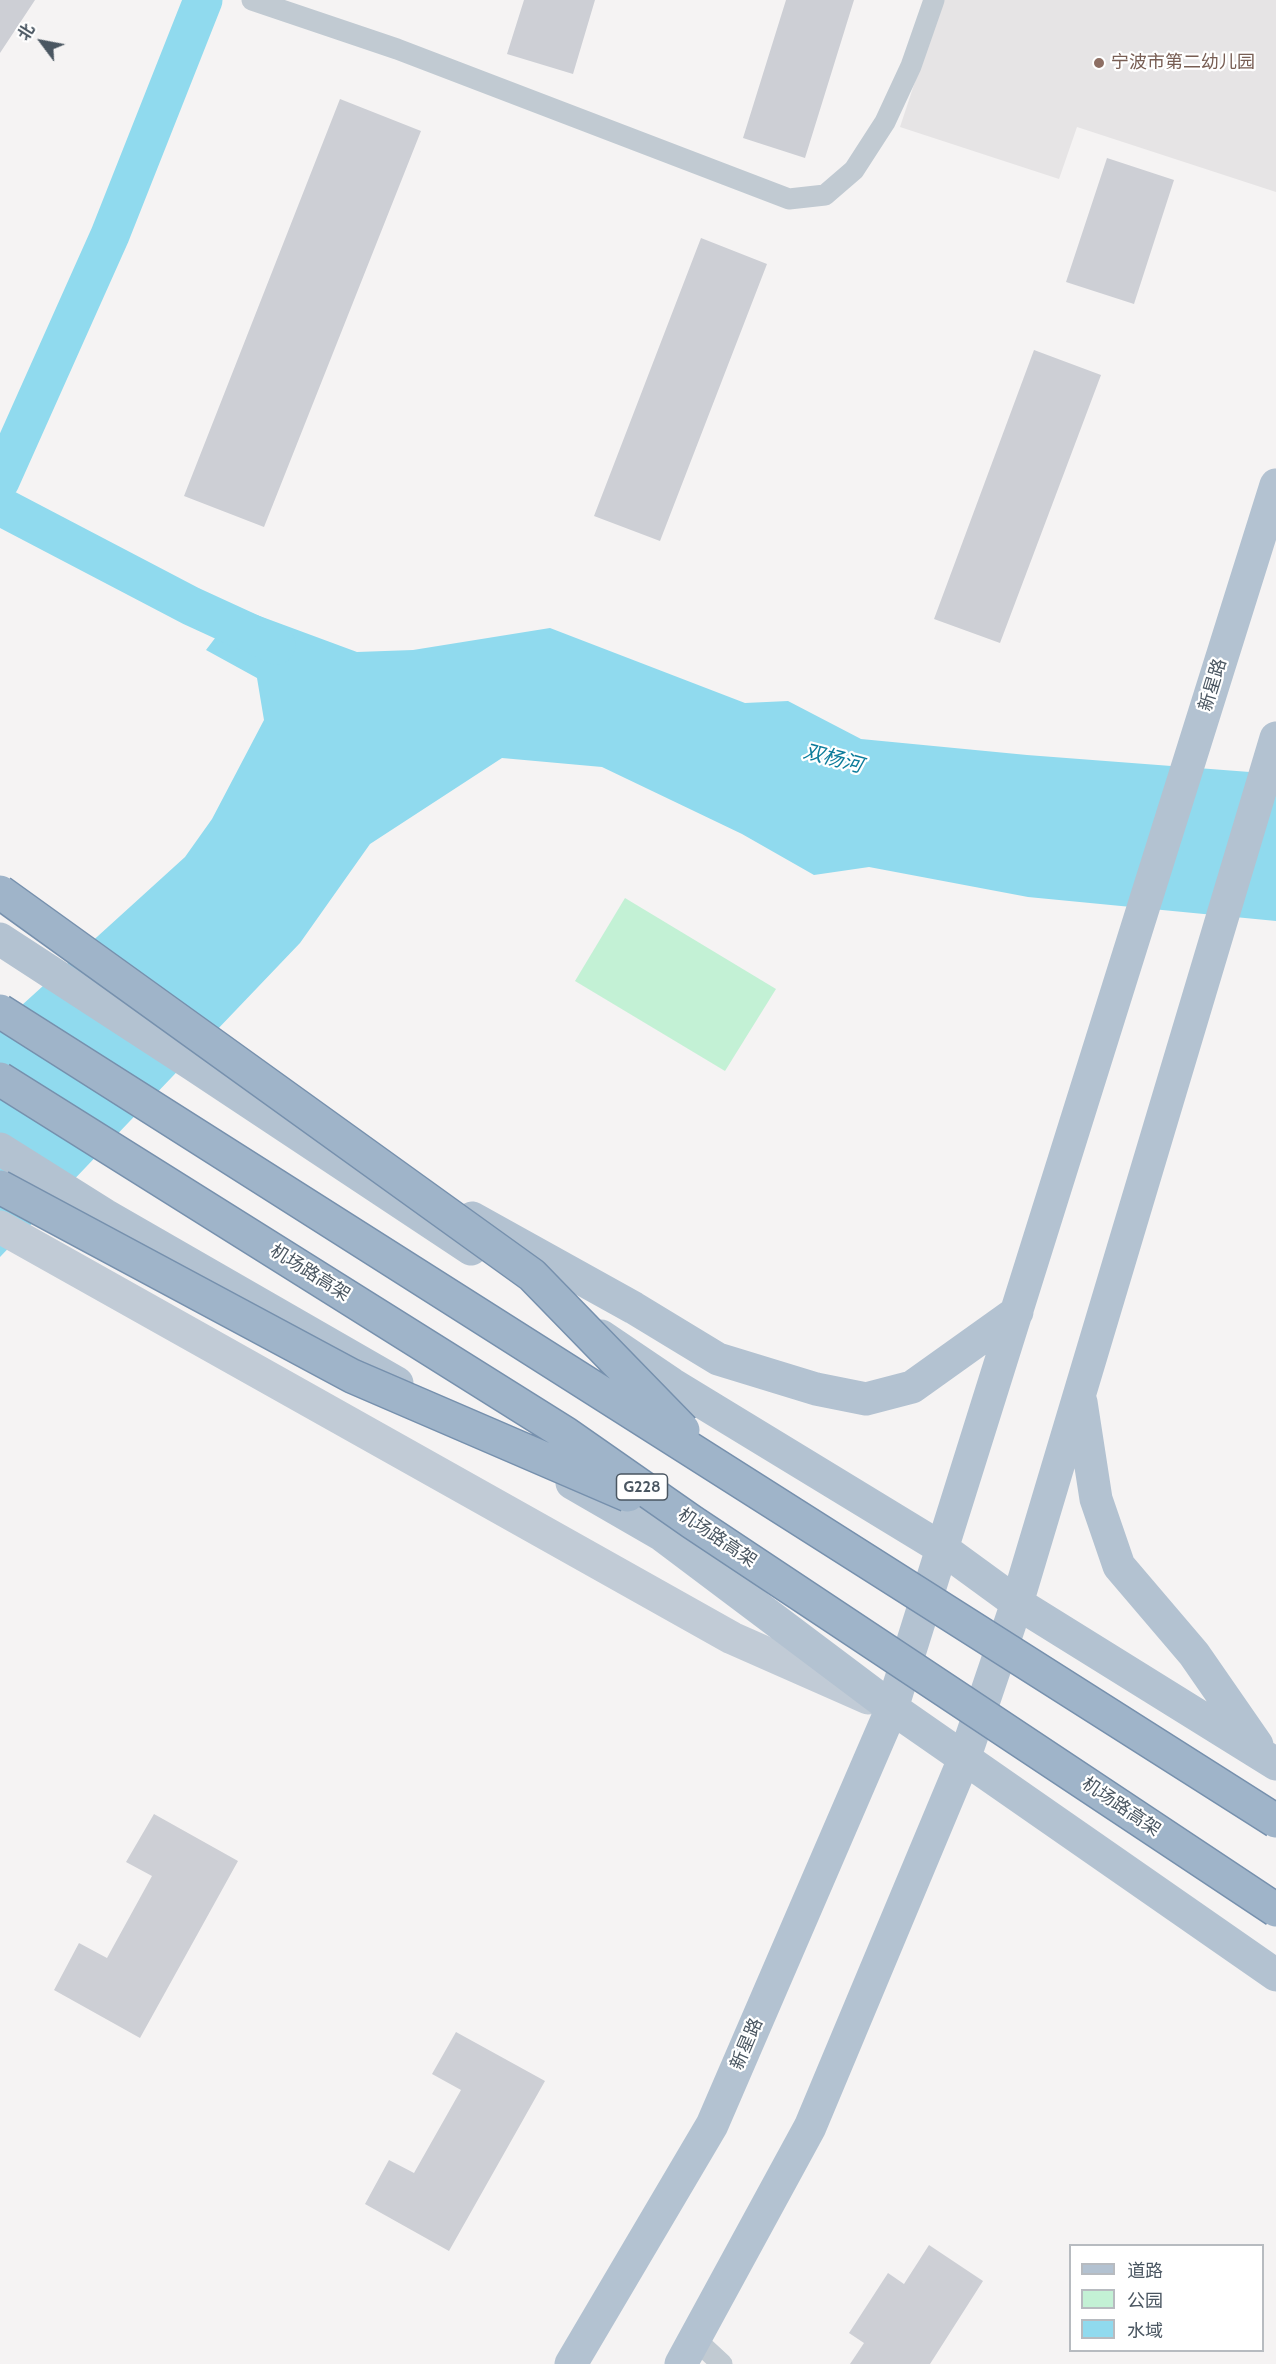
<!DOCTYPE html>
<meta charset="utf-8">
<style>
body{margin:0}
#map{position:relative;width:1276px;height:2364px;overflow:hidden;background:#f5f3f3;font-family:Cabin,"Noto Sans SC",sans-serif}
canvas{display:block}
.legend{position:absolute;left:1069px;top:2244px;width:195px;height:108px;box-sizing:border-box;background:#fff;border:2px solid #b7bbc0;margin:0;padding:8px 10px;list-style:none;font-size:18px;color:#4a5661}
.legend li{display:flex;align-items:center;gap:12px;height:30px}
.legend b{width:30px;border:2px solid #b7bbc0}
.north{position:absolute;left:12px;top:12px;width:60px;height:60px;-webkit-text-stroke:4px #fff;paint-order:stroke;rotate:302deg;font-size:16px;font-weight:700;line-height:24px;text-align:center;color:#4a5661}
.north::after{content:'';display:block;margin:auto;width:21px;height:27px;background:#4a5661;clip-path:polygon(50% 0,100% 100%,50% 72%,0 100%)}
</style>
<div id="map">
<canvas width="1276" height="2364"></canvas>
<ul class="legend">
<li><b style="height:8px;background:#b3c2d1"></b>道路</li>
<li><b style="height:16px;background:#c3f1d5"></b>公园</li>
<li><b style="height:16px;background:#90daee"></b>水域</li>
</ul>
<div class="north">北</div>
</div>
<script>
const g = document.querySelector('canvas').getContext('2d');
g.lineJoin = 'round';
function fill(path, color) {
  g.fillStyle = color;
  g.fill(path, 'evenodd');
}
function poly(rows) {
  const path = new Path2D();
  for (const r of rows) {
    path.moveTo(r[0], r[1]);
    for (let i = 2; i < r.length; i += 2) path.lineTo(r[i], r[i + 1]);
  }
  return path;
}
function strokePath(path, color, width, dash) {
  g.strokeStyle = color;
  g.lineWidth = width;
  g.lineCap = dash ? 'butt' : 'round';
  g.setLineDash(dash || []);
  g.stroke(path);
}
function write(font, color, halo, rows, align = 'center') {
  g.font = font + ' Cabin,"Noto Sans SC",sans-serif';
  g.lineWidth = 4.5;
  g.setLineDash([]);
  g.textBaseline = 'middle';
  g.strokeStyle = halo;
  g.fillStyle = color;
  for (const [text, x, y, turn = 0] of rows) {
    g.save();
    g.translate(x, y);
    g.rotate((+turn || 0) * Math.PI / 180);
    g.textAlign = isNaN(turn) ? turn : align;
    if (halo) g.strokeText(text, 0, 0);
    g.fillText(text, 0, 0);
    g.restore();
  }
}
fill(poly([
 [942,0,1276,0,1276,192,1077,127,1059,179,900,127]
]), '#e6e4e5');
fill(poly([
 [625,898,776,989,725,1071,575,981]
]), '#c3f1d5');
fill(poly([
 [238,608,357,652,413,650,550,628,745,703,788,701,861,739,1027,755,1276,774,1276,921,1028,897,869,867,814,875,742,834,602,767,502,758,370,844,300,943,0,1257,0,1025,185,857,212,819,264,720,257,678,206,650]
]), '#90daee');
strokePath(poly([
 [0,481,110,235,203,0],
 [0,506,191,606,276,645]
]), '#90daee', 39);
fill(poly([
 [0,0,35,0,0,53],
 [524,0,595,0,573,74,507,54],
 [786,0,854,0,805,158,743,138],
 [340,99,421,131,264,527,184,496],
 [1107,158,1174,180,1134,304,1066,282],
 [701,238,767,264,660,541,594,516],
 [1034,350,1101,375,1000,643,934,619],
 [154,1814,238,1861,140,2038,54,1990,79,1943,107,1958,152,1876,126,1862],
 [456,2032,545,2081,449,2251,365,2204,389,2160,414,2173,461,2090,432,2074],
 [929,2245,983,2281,930,2364,850,2364,864,2343,849,2333,888,2273,904,2284]
]), '#cdcfd5');
strokePath(poly([
 [252,0,397,49,789,199,825,195,854,170,885,122,911,66,934,0],
 [695,2339,722,2364]
]), '#c1cad2', 21);
strokePath(poly([
 [0,1227,732,1638,868,1698]
]), '#c1cbd6', 33);
strokePath(poly([
 [0,939,192,1064,471,1249],
 [0,1149,105,1215,397,1383],
 [472,1218,634,1308,718,1359,816,1389,866,1399,912,1387,1017,1312],
 [601,1336,672,1384,943,1549,1017,1603,1276,1764],
 [1081,1402,1096,1499,1119,1566,1194,1654,1257,1745],
 [572,1483,662,1535,892,1708,1276,1975],
 [571,2364,712,2125,892,1708,1276,485],
 [681,2364,810,2127,964,1759,1017,1603,1276,738]
]), '#b3c2d1', 33);
const trunkBridge = poly([
 [0,892,532,1275,683,1430],
 [0,1011,1276,1821],
 [0,1079,566,1434,692,1522,1276,1910],
 [0,1187,352,1376,628,1495]
]);
strokePath(trunkBridge, '#7690ad', 36, []);
strokePath(trunkBridge, '#9fb4c9', 33);
for (const [x, y, r, color] of [
 [1099,63,6,"#8d6e63"]
]) {
  const dot = new Path2D();
  dot.arc(x, y, r, 0, 2 * Math.PI);
  g.fillStyle = color;
  g.fill(dot);
  strokePath(dot, '#fff', 2);
}
for (const [x, y, w] of [
 [642,1487,51]
]) {
  const box = new Path2D();
  box.roundRect(x - w / 2, y - 13, w, 26, 4.5);
  g.fillStyle = '#fff';
  g.fill(box);
  strokePath(box, '#4a5661', 1.5);
}
write('bold 16px', '#4a5661', null, [
 ["G228",642,1487]
]);
write('18px', '#785e54', '#fff', [
 ["宁波市第二幼儿园",1111,63]
], 'left');
write('18px', '#4a5661', '#fff', [
 ["新星路",1213,685,-73],
 ["机场路高架",310,1273,32],
 ["机场路高架",717,1538,34],
 ["机场路高架",1121,1807,34],
 ["新星路",747,2044,-67]
]);
write('italic 20px', '#0c7c9b', '#fff', [
 ["双杨河",833,759,15]
]);
</script>
